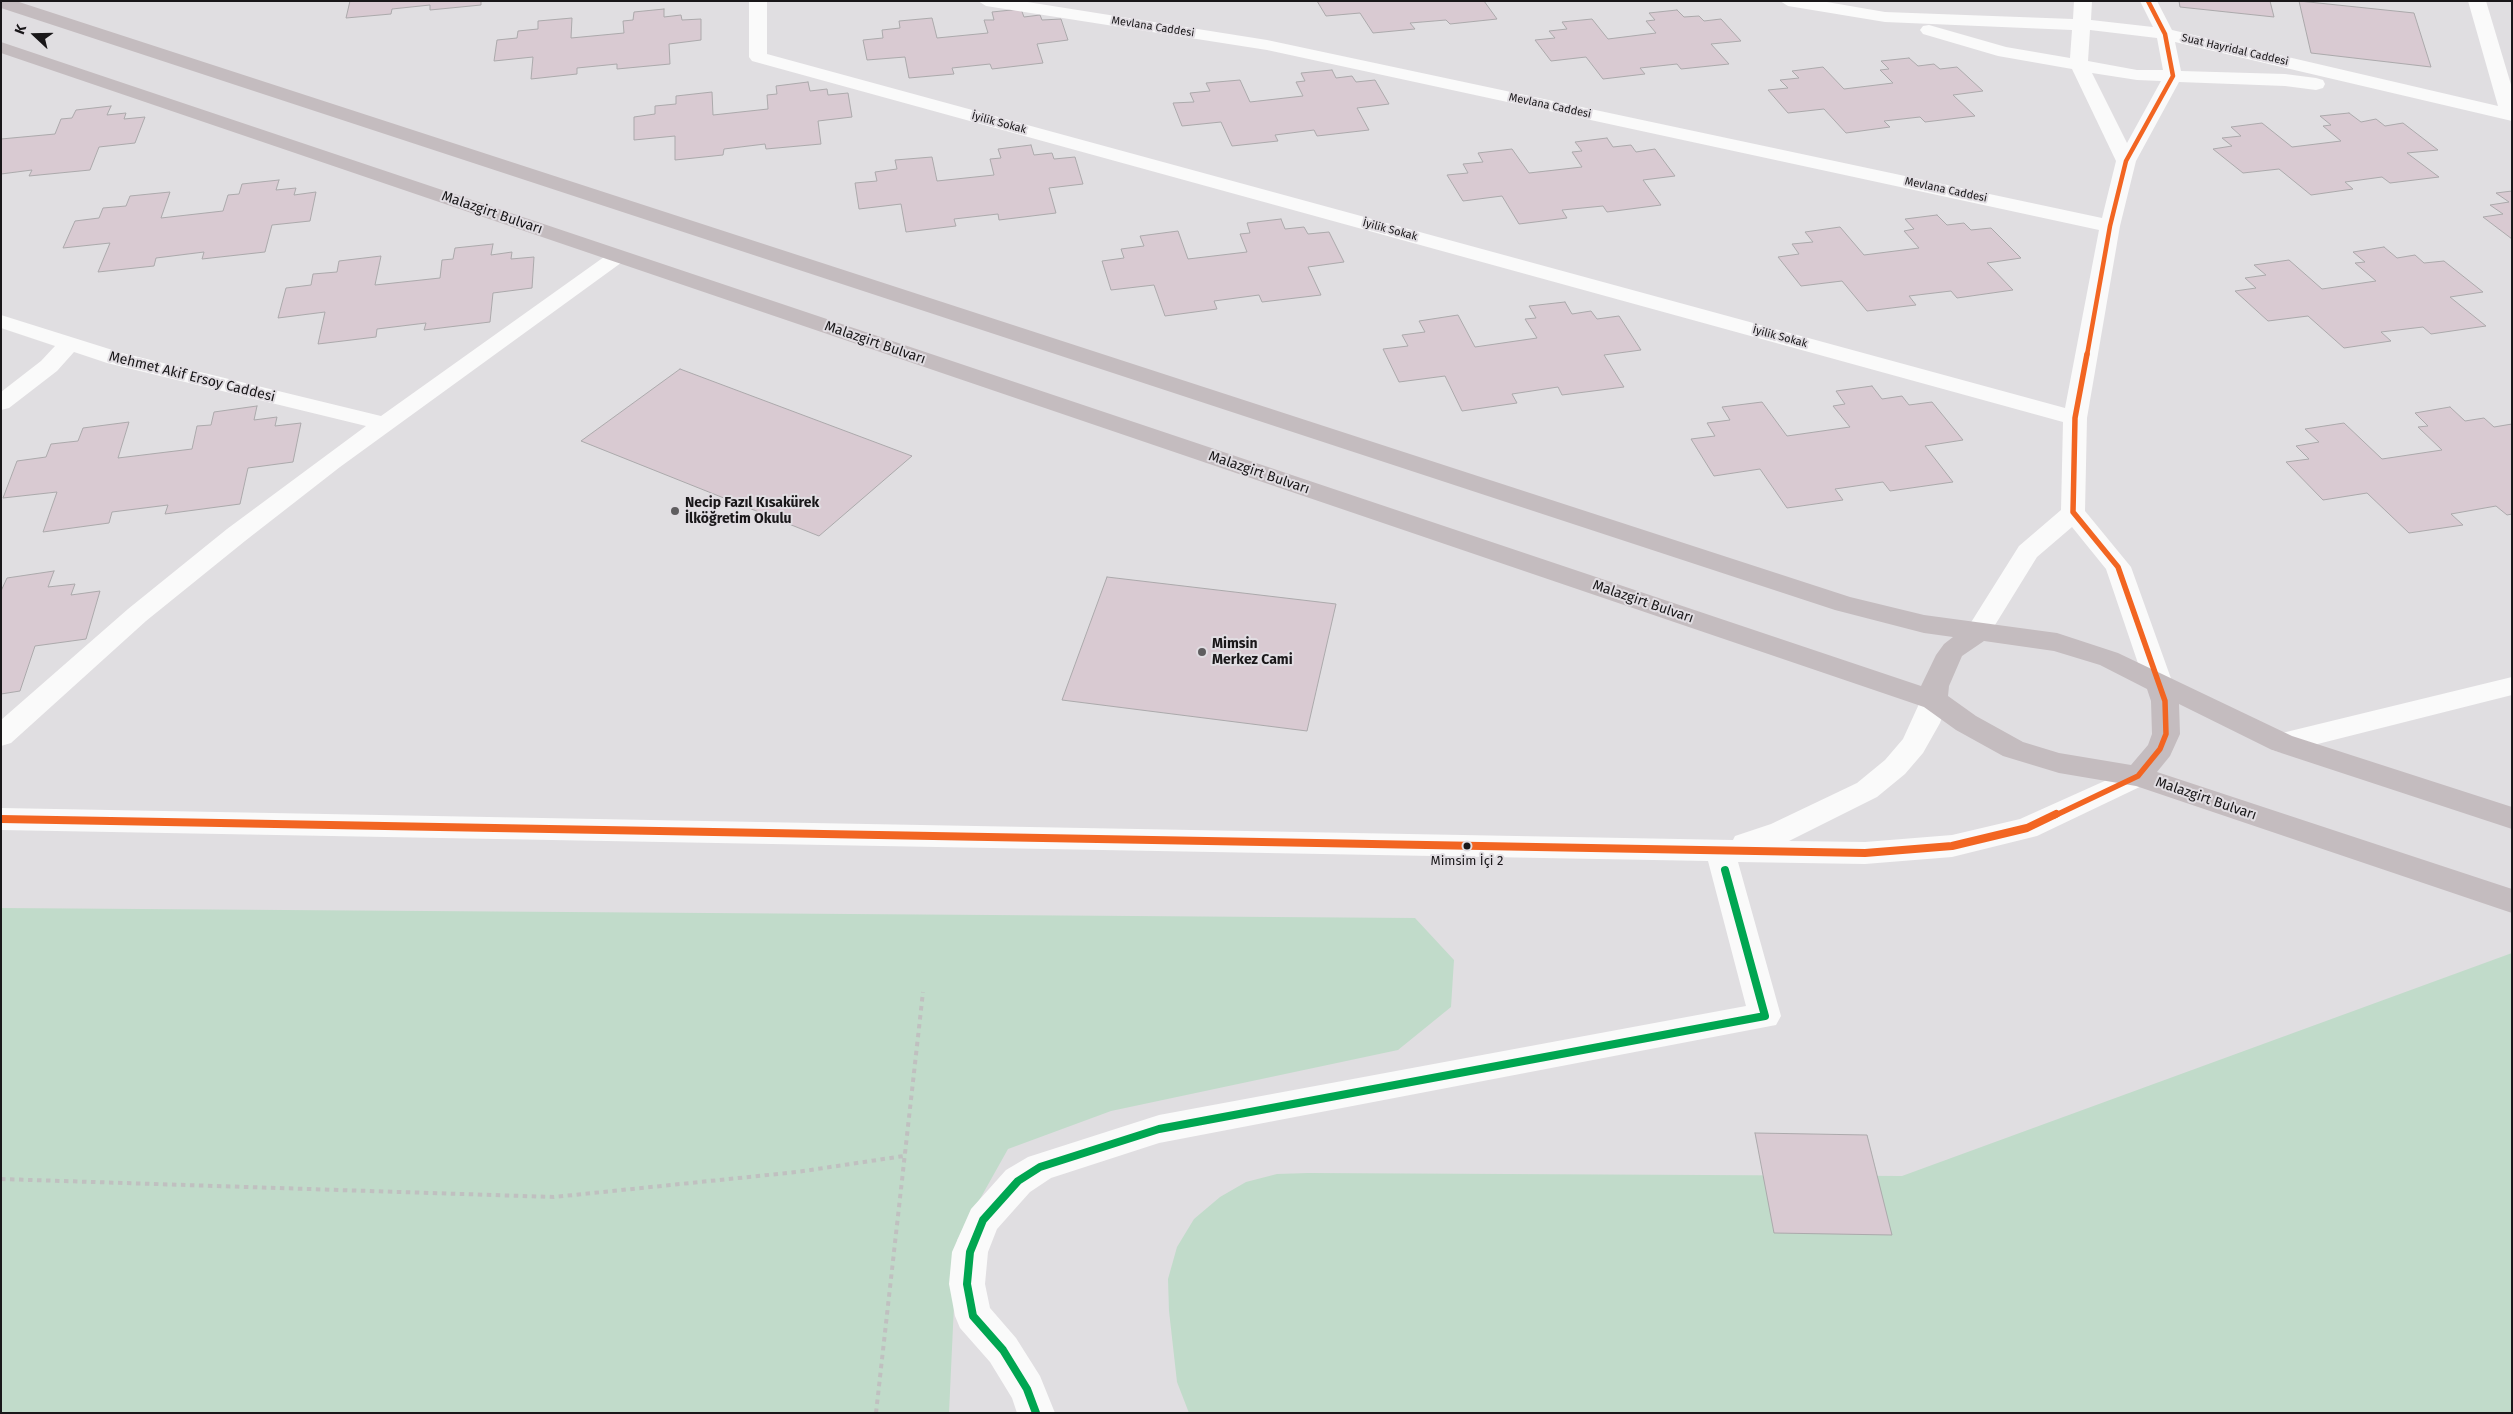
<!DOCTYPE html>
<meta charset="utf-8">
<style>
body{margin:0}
#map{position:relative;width:2513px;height:1414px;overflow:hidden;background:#e0dee1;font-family:"Fira Sans",sans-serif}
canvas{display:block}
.frame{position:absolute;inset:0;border:2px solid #191719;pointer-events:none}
.north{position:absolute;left:10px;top:10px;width:50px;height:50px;-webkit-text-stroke:4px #e1dde2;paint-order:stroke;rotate:291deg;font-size:14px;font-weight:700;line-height:20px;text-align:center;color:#191719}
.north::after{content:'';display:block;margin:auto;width:18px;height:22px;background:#191719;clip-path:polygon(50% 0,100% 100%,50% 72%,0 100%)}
</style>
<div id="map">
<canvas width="2513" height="1414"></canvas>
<div class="frame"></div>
<div class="north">K</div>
</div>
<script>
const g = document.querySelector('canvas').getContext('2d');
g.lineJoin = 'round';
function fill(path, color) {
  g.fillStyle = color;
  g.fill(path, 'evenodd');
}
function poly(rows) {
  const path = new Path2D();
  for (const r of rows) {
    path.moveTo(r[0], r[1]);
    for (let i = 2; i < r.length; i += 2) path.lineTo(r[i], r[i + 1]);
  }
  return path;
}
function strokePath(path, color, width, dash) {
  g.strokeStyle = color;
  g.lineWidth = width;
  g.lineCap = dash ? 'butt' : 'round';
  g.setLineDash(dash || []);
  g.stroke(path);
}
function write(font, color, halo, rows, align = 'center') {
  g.font = font + ' "Fira Sans",sans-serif';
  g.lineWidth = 4;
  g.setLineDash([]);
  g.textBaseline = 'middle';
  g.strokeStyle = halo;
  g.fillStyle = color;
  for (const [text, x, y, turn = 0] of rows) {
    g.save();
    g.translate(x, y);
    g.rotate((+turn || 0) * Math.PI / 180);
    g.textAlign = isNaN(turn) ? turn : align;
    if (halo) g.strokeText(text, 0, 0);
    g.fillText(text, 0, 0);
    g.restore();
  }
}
fill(poly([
 [1,908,1415,918,1454,960,1451,1007,1398,1050,1111,1111,1008,1149,957,1240,949,1413,1,1413],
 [2512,953,2512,1413,1189,1413,1177,1382,1169,1311,1168,1279,1177,1247,1194,1219,1220,1197,1246,1182,1277,1174,1308,1173,1902,1176]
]), '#c1dbca');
const building = poly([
 [350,1,481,1,481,5,430,10,430,5,392,9,391,14,346,18,350,1],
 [1317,1,1484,1,1497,19,1450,24,1446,20,1410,23,1415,29,1373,33,1360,13,1326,16,1317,1],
 [2179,1,2270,1,2274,17,2180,7,2179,1],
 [2299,1,2414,13,2431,67,2311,53,2299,1],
 [664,9,664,17,681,15,682,20,701,19,701,40,669,44,670,64,617,69,617,64,577,68,577,74,531,79,533,57,494,61,497,40,517,38,518,31,538,29,538,21,572,18,571,38,624,33,623,21,633,20,634,12,664,9],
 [1021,9,1024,17,1040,15,1042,20,1061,19,1068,40,1037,44,1043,63,992,69,990,64,952,68,954,74,909,78,905,57,867,60,863,40,883,38,882,30,900,28,899,21,932,18,937,38,988,33,984,20,994,20,992,12,1021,9],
 [1677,10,1684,17,1699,16,1704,21,1721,19,1741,41,1711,44,1729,64,1681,69,1677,64,1640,68,1645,74,1603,79,1586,57,1551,61,1535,40,1555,38,1549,31,1567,29,1562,22,1592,19,1608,39,1656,33,1646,21,1655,20,1649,13,1677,10],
 [1909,58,1918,66,1934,64,1940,69,1957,67,1983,91,1953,95,1975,116,1925,122,1920,117,1884,121,1890,127,1846,133,1824,109,1788,113,1768,90,1788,88,1780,80,1799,78,1792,71,1823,67,1844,89,1893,83,1880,70,1889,69,1881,61,1909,58],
 [1332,70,1336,78,1352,76,1356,82,1375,80,1389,104,1357,108,1369,130,1317,136,1314,130,1275,135,1278,141,1232,146,1221,122,1182,126,1173,103,1194,102,1190,93,1210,91,1206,83,1240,80,1250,102,1303,96,1296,82,1305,81,1301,73,1332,70],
 [808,82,810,91,827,89,828,95,848,93,852,117,818,121,821,144,766,149,765,144,724,149,723,155,675,160,675,136,634,140,634,117,655,114,655,106,676,104,676,96,712,92,713,115,768,109,767,95,777,94,776,86,808,82],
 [111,106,107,115,126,113,124,119,145,117,135,143,99,147,90,170,29,176,32,170,1,174,1,139,55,134,61,119,72,118,76,110,111,106],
 [2349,113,2361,122,2376,119,2385,126,2403,123,2438,150,2407,153,2439,177,2390,183,2382,177,2345,182,2353,189,2311,195,2279,169,2243,173,2213,149,2232,146,2222,138,2241,136,2231,127,2262,123,2292,147,2341,141,2323,126,2331,125,2320,116,2349,113],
 [1607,138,1613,147,1631,145,1636,152,1655,149,1675,176,1643,180,1661,205,1607,212,1603,206,1562,210,1567,218,1519,224,1502,196,1463,201,1447,175,1468,173,1463,164,1483,162,1478,153,1512,149,1529,173,1582,167,1572,152,1582,151,1575,142,1607,138],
 [1031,145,1034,155,1052,153,1054,159,1075,157,1083,184,1049,188,1056,213,999,220,998,214,954,219,956,226,906,232,901,204,859,209,855,183,877,181,875,172,897,169,895,160,932,157,937,181,994,175,990,159,1001,158,998,149,1031,145],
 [279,180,276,190,296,188,294,195,316,192,310,221,272,225,265,252,202,259,204,252,156,258,154,266,98,272,110,243,63,248,75,221,99,218,103,208,126,206,130,196,170,192,161,218,223,211,228,195,239,194,242,184,279,180],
 [2512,191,2512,239,2483,217,2503,214,2490,205,2509,202,2496,193,2512,191],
 [1937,215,1947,225,1964,223,1971,230,1991,228,2021,258,1987,263,2013,290,1957,298,1951,291,1909,296,1916,305,1867,311,1842,281,1801,286,1778,257,1799,254,1792,244,1813,242,1805,232,1840,227,1864,255,1919,248,1904,231,1914,229,1905,219,1937,215],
 [1281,219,1285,229,1304,227,1308,234,1329,232,1344,262,1308,267,1321,295,1262,302,1259,295,1214,301,1217,309,1165,316,1154,285,1111,290,1102,261,1124,258,1121,249,1144,246,1140,236,1178,231,1188,259,1247,252,1240,234,1250,233,1247,223,1281,219],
 [493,244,491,255,512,252,511,259,534,257,532,288,493,293,490,322,424,330,426,323,377,329,376,337,318,344,325,312,278,318,286,288,311,285,313,274,337,272,339,261,381,256,375,285,440,278,442,260,453,259,455,248,493,244],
 [2384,247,2397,258,2415,255,2424,263,2444,261,2483,292,2450,297,2486,326,2431,334,2423,327,2381,332,2391,341,2344,348,2308,316,2268,321,2235,291,2256,288,2245,278,2266,275,2254,265,2289,260,2322,289,2376,281,2355,263,2365,262,2353,252,2384,247],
 [1565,302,1572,314,1591,311,1597,319,1619,316,1641,350,1604,355,1624,387,1562,395,1558,387,1512,394,1517,403,1462,411,1445,376,1399,382,1383,349,1408,346,1402,335,1425,332,1419,321,1458,315,1475,347,1537,338,1525,319,1536,318,1529,306,1565,302],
 [680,369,912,456,819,536,581,441,680,369],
 [1872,386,1882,399,1902,396,1909,405,1932,402,1963,440,1925,446,1953,482,1890,491,1883,482,1835,489,1843,500,1787,508,1760,469,1714,476,1691,439,1715,436,1707,423,1730,420,1722,407,1762,402,1787,436,1850,427,1833,406,1845,404,1836,391,1872,386],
 [257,406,254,420,277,417,275,426,301,423,293,462,248,468,240,504,165,514,168,505,112,512,109,523,43,532,57,492,3,498,17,461,46,457,51,444,78,441,83,428,129,422,118,458,192,449,197,426,211,425,214,412,257,406],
 [2450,407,2465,421,2484,418,2494,427,2512,424,2512,514,2507,515,2496,506,2451,514,2463,525,2409,533,2367,493,2323,500,2286,462,2309,459,2296,446,2319,442,2305,429,2344,423,2382,459,2442,450,2418,427,2428,426,2415,413,2450,407],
 [54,571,48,587,75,584,71,595,100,591,86,639,35,646,20,691,1,694,1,591,7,578,54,571],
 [1107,577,1336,604,1307,731,1062,700,1107,577],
 [1755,1133,1867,1135,1892,1235,1774,1233,1755,1133]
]);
fill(building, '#d9cad2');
strokePath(building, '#aba9ab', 1);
strokePath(poly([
 [1,1179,554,1197,797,1172,904,1156],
 [876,1413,923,992]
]), '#c0c0c0', 4, [4.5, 4.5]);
fill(poly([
 [2512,677,2512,695,2282,753,2272,750,2268,743,2272,736,2282,733,2512,677]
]), '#fafafa');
fill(poly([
 [749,1,767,1,767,54,2065,408,2099,230,1267,50,986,6,978,1,1021,1,1267,40,2102,218,2116,161,2072,69,1998,56,1923,34,1920,30,1923,26,1929,25,2006,47,2070,58,2072,30,1885,22,1788,6,1780,1,1821,1,1885,12,2073,19,2074,1,2092,1,2091,20,2153,27,2140,1,2157,1,2172,30,2498,106,2468,1,2486,1,2512,88,2512,121,2175,42,2181,71,2285,74,2316,78,2323,80,2325,84,2323,88,2316,90,2285,86,2179,82,2136,161,2120,226,2087,418,2085,511,2131,567,2173,684,2169,691,2159,693,2149,691,2145,684,2106,569,2072,527,2037,557,1987,638,1978,641,1969,638,1965,632,2019,546,2061,510,2063,422,752,61,749,57,749,1],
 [2090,30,2157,38,2163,70,2137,70,2088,61,2090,30],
 [2092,73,2137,80,2161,81,2127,143,2092,73],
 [618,250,625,252,628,256,625,260,340,467,245,541,146,621,11,743,1,746,1,720,128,609,227,529,366,426,107,363,74,352,57,371,9,408,1,410,1,392,41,361,55,346,1,328,1,315,122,353,381,416,611,252,618,250],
 [1934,691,1944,693,1948,700,1940,723,1923,753,1905,774,1877,797,1789,841,1865,842,1952,835,2020,819,2138,766,2148,769,2152,776,2148,783,2037,836,1952,857,1865,864,1738,862,1781,1016,1776,1025,1159,1143,1051,1178,1030,1192,997,1229,988,1252,985,1284,990,1308,1016,1338,1040,1376,1055,1413,1017,1413,1012,1398,990,1362,960,1328,955,1316,949,1284,952,1252,971,1209,1006,1170,1028,1157,1159,1115,1746,1006,1708,861,1,830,1,808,1733,840,1735,836,1771,824,1857,783,1885,760,1903,739,1924,693,1934,691]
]), '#fafafa');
fill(poly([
 [1,1,16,1,1850,597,1924,615,2057,633,2118,653,2292,736,2512,807,2512,829,2272,750,2179,704,2180,734,2170,756,2157,772,2512,889,2512,913,2136,786,2059,773,2003,756,1956,730,1924,707,1,53,1,42,1921,686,1936,655,1944,644,1953,637,1924,633,1835,610,1,8,1,1],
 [1984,641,2054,651,2100,665,2147,689,2151,701,2152,734,2148,745,2131,765,2059,753,2023,742,1976,716,1948,696,1949,686,1962,656,1984,641]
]), '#c4bcbf');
strokePath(poly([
 [2087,355,2110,226,2126,161,2173,76,2165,34,2148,1]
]), '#f26522', 4.5);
strokePath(poly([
 [2054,816,2138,776,2160,749,2166,734,2165,701,2118,567,2073,512,2075,418,2087,354]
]), '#f26522', 5.5);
strokePath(poly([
 [1,819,1865,853,1952,846,2027,828,2056,814]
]), '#f26522', 8);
strokePath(poly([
 [1036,1413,1027,1389,1003,1350,973,1316,967,1284,970,1252,983,1220,1018,1181,1040,1167,1159,1129,1765,1016,1725,870]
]), '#00a651', 8);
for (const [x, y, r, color] of [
 [675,511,5,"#5f5d5f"],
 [1202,652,5,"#5f5d5f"],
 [1467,846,4.5,"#191719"]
]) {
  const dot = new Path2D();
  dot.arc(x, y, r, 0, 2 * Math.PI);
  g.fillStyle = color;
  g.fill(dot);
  strokePath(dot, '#e1dde2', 2);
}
write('11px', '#191719', '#e1dde2', [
 ["Mevlana Caddesi",1153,27,9],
 ["Suat Hayridal Caddesi",2235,50,13],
 ["Mevlana Caddesi",1550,106,12],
 ["İyilik Sokak",999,123,15],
 ["Mevlana Caddesi",1946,190,12],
 ["İyilik Sokak",1390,230,15],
 ["İyilik Sokak",1780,337,15]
]);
write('13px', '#191719', '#e1dde2', [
 ["Mimsim İçi 2",1467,861]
]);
write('14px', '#191719', '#e1dde2', [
 ["Malazgirt Bulvarı",492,213,19],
 ["Malazgirt Bulvarı",875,343,19],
 ["Mehmet Akif Ersoy Caddesi",192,377,14],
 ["Malazgirt Bulvarı",1259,473,19],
 ["Malazgirt Bulvarı",1643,602,19],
 ["Malazgirt Bulvarı",2206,799,19]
]);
write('bold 14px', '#191719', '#e1dde2', [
 ["Necip Fazıl Kısakürek",685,503],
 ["İlköğretim Okulu",685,519],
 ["Mimsin",1212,644],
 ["Merkez Cami",1212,660]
], 'left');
</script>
